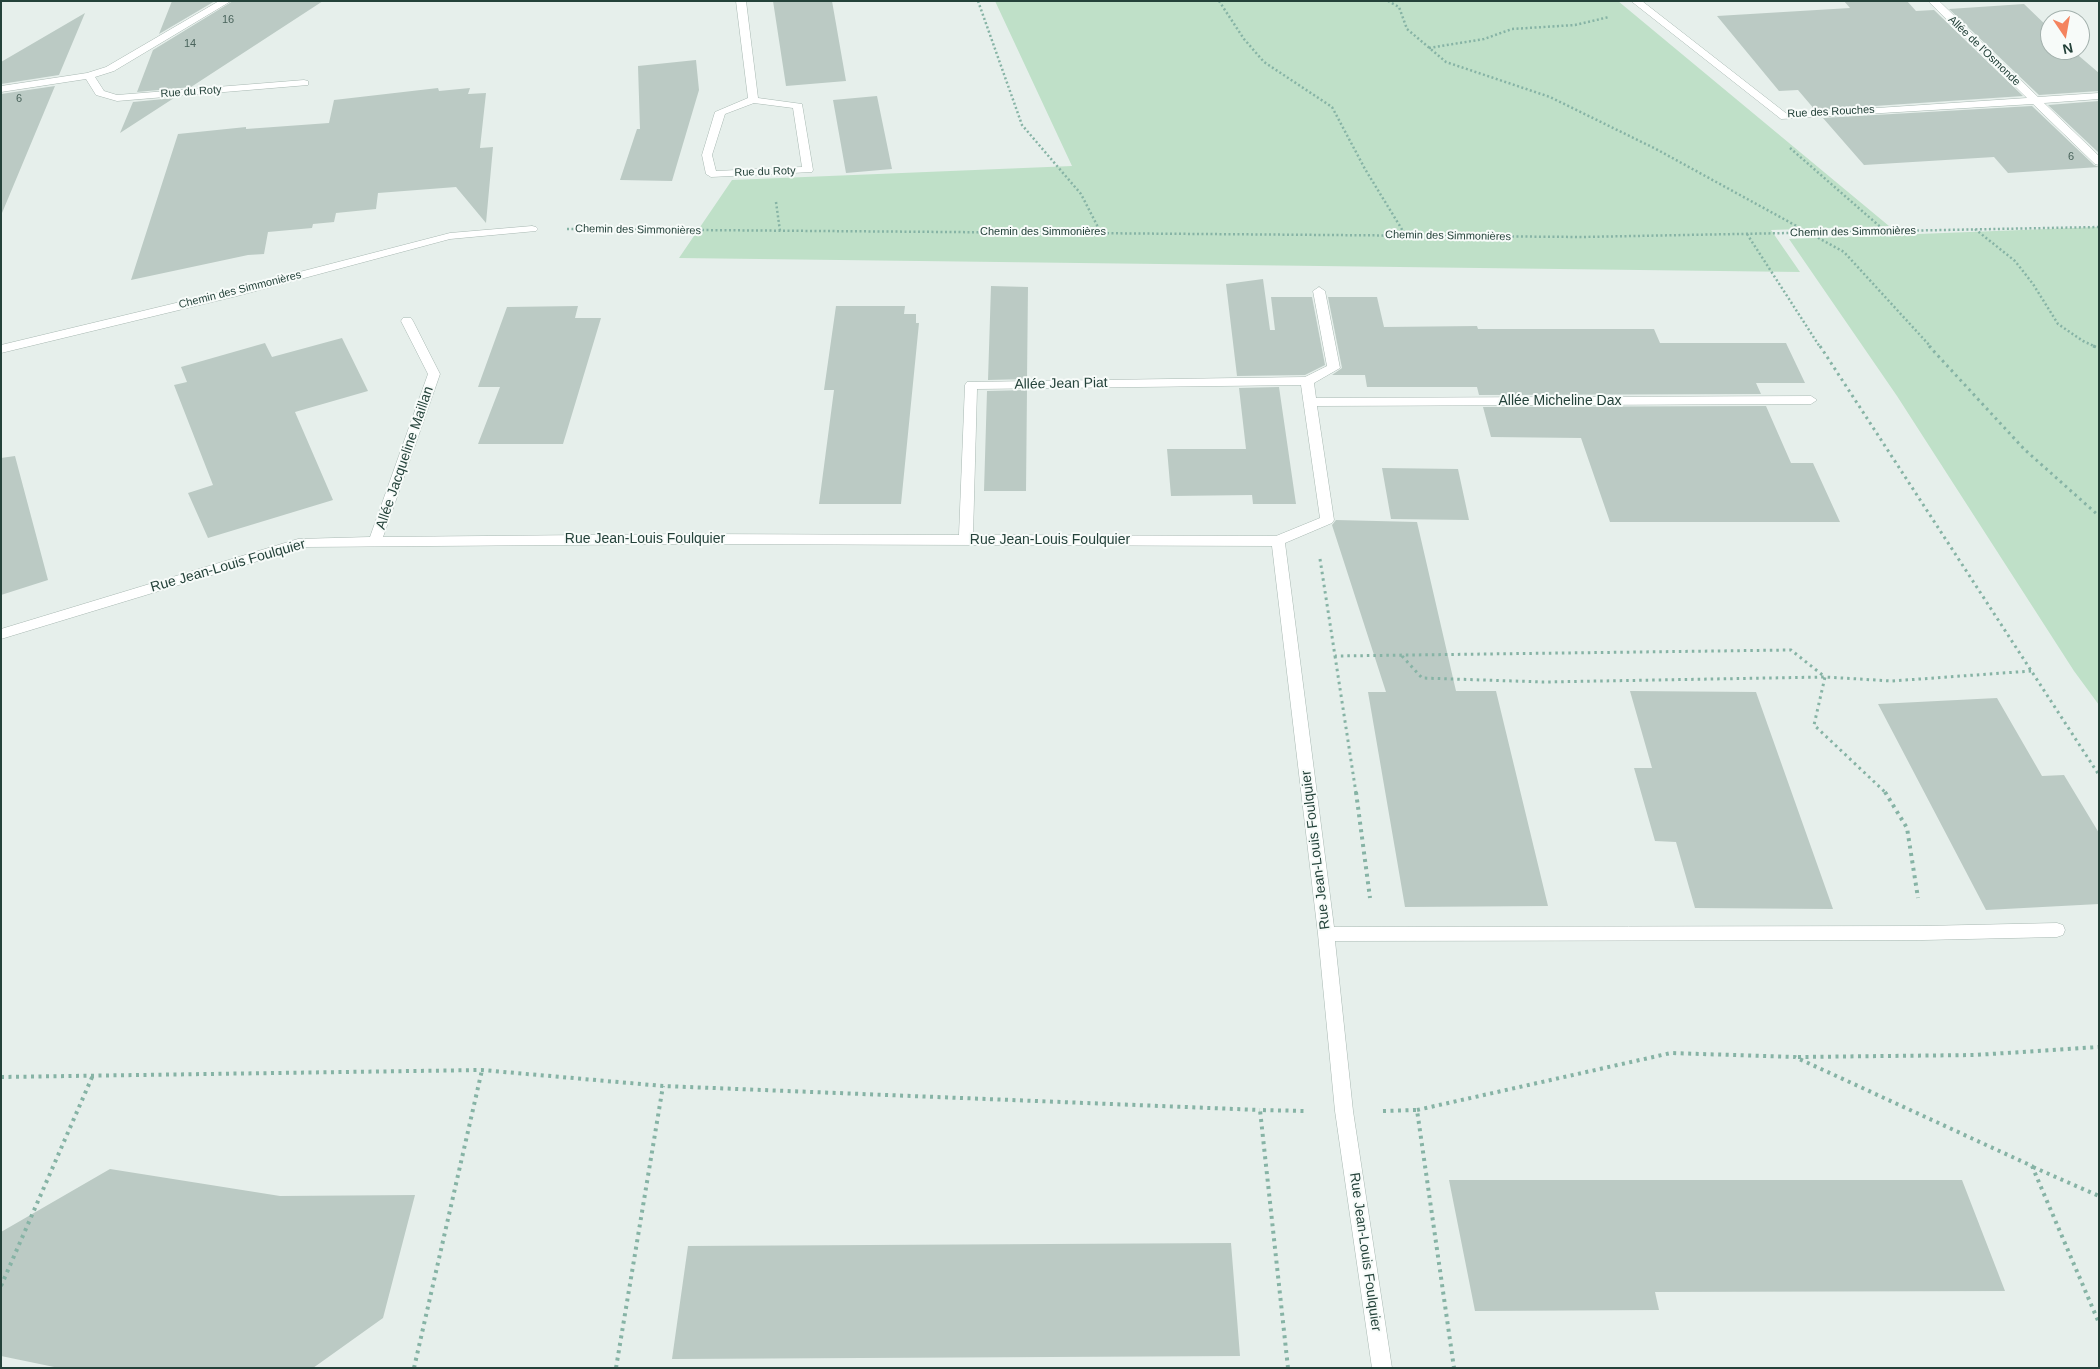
<!DOCTYPE html>
<meta charset="utf-8">
<style>
body{margin:0}
#map{position:relative;width:2100px;height:1369px;overflow:hidden;background:#e6efeb;font-family:Arial,sans-serif}
canvas{display:block}
.frame{position:absolute;inset:0;border:2px solid #24423a;pointer-events:none}
.north{position:absolute;left:2040px;top:10px;width:50px;height:50px;box-sizing:border-box;background:#f7fbf9;border:1px solid #a3b1ad;border-radius:50%;rotate:168deg;font-size:14px;font-weight:700;line-height:20px;text-align:center;color:#24423a}
.north::after{content:'';display:block;margin:auto;width:18px;height:22px;background:#f4845f;clip-path:polygon(50% 0,100% 100%,50% 72%,0 100%)}
</style>
<div id="map">
<canvas width="2100" height="1369"></canvas>
<div class="frame"></div>
<div class="north">N</div>
</div>
<script>
const g = document.querySelector('canvas').getContext('2d');
g.lineJoin = 'round';
function fill(path, color) {
  g.fillStyle = color;
  g.fill(path, 'evenodd');
}
function poly(rows) {
  const path = new Path2D();
  for (const r of rows) {
    path.moveTo(r[0], r[1]);
    for (let i = 2; i < r.length; i += 2) path.lineTo(r[i], r[i + 1]);
  }
  return path;
}
function strokePath(path, color, width, dash) {
  g.strokeStyle = color;
  g.lineWidth = width;
  g.lineCap = dash ? 'butt' : 'round';
  g.setLineDash(dash || []);
  g.stroke(path);
}
function write(font, color, halo, rows, align = 'center') {
  g.font = font + ' Arial,sans-serif';
  g.lineWidth = 4;
  g.setLineDash([]);
  g.textBaseline = 'middle';
  g.strokeStyle = halo;
  g.fillStyle = color;
  for (const [text, x, y, turn = 0] of rows) {
    g.save();
    g.translate(x, y);
    g.rotate((+turn || 0) * Math.PI / 180);
    g.textAlign = isNaN(turn) ? turn : align;
    if (halo) g.strokeText(text, 0, 0);
    g.fillText(text, 0, 0);
    g.restore();
  }
}
fill(poly([
 [995,1,1618,1,1889,226,1771,230,1800,272,679,258,732,180,1072,166],
 [2099,227,2099,705,2074,671,1897,396,1789,239]
]), '#bfe0c8');
fill(poly([
 [172,1,215,1,159,34],
 [233,1,323,1,191,87,137,92,153,50],
 [773,1,832,1,846,81,786,86],
 [1844,1,1907,1,1916,11,1934,10,2023,96,1815,110,1798,90,1779,91,1717,16,1850,8],
 [2024,4,2050,29,2050,50,2072,50,2099,73,2099,91,2039,95,1949,9],
 [85,13,59,75,1,84,1,62],
 [696,60,699,90,672,181,620,180,637,129,640,129,638,66],
 [55,86,2,213,1,213,1,94],
 [438,88,439,91,470,88,468,94,486,93,480,148,493,147,486,223,456,187,378,193,376,209,336,213,334,222,313,224,312,228,268,232,264,254,248,255,131,280,178,134,246,127,246,129,329,123,334,100],
 [877,96,892,169,846,173,833,100],
 [174,98,120,133,133,102],
 [2099,101,2099,153,2048,105],
 [2032,106,2094,165,2099,167,2008,173,1994,157,1864,165,1823,118],
 [1263,279,1270,330,1275,330,1271,297,1312,297,1325,365,1305,375,1237,376,1226,284],
 [991,286,1028,287,1027,379,988,380],
 [1328,297,1377,297,1384,327,1477,326,1478,329,1654,329,1660,343,1786,343,1805,383,1756,383,1761,394,1479,395,1477,387,1367,387,1365,375,1332,375,1342,368],
 [578,306,575,318,601,318,563,444,478,444,500,387,478,387,507,307],
 [836,306,905,306,904,314,916,314,916,323,919,323,901,504,819,504,834,390,824,390],
 [342,338,368,391,295,412,333,500,208,538,188,493,213,485,174,385,187,382,181,367,265,343,272,357],
 [1279,387,1296,504,1253,504,1252,495,1171,496,1167,449,1246,449,1239,388],
 [1027,390,1026,491,984,491,987,391],
 [1766,406,1791,463,1813,463,1840,522,1610,522,1581,438,1491,437,1483,407],
 [15,456,48,580,1,595,1,458],
 [1382,468,1458,469,1469,520,1391,519],
 [1336,520,1417,522,1456,691,1496,691,1548,906,1405,907,1368,692,1386,692,1332,525],
 [1630,691,1756,692,1833,909,1695,908,1676,842,1655,841,1634,768,1652,768],
 [1997,698,2042,776,2064,775,2099,833,2099,904,1986,910,1878,704],
 [110,1169,280,1196,415,1195,383,1318,313,1368,59,1368,1,1356,1,1232],
 [1449,1180,1962,1180,2005,1291,1655,1292,1659,1310,1475,1311],
 [1231,1243,1240,1356,672,1359,688,1246]
]), '#bbcac4');
const street = poly([
 [219,1,231,1,114,71,95,77,104,91,117,95,304,80,308,81,308,85,117,101,96,95,86,79,1,92,1,86,87,73,106,67,219,1],
 [736,1,746,1,758,98,802,104,813,170,812,172,711,177,706,174,702,155,715,112,748,98,736,1],
 [754,103,793,108,802,167,716,171,712,155,725,114,754,103],
 [1631,1,1642,1,1787,114,2027,98,1928,1,1939,1,2038,97,2099,93,2099,99,2044,103,2099,156,2099,165,2095,164,2033,104,1781,119,1631,1],
 [532,226,536,227,538,229,536,231,450,239,237,296,1,353,1,345,230,290,450,233,532,226],
 [1319,287,1325,291,1340,368,1314,383,1316,398,1811,396,1817,400,1811,404,1317,406,1334,520,1332,523,1285,543,1334,927,1923,926,2057,923,2063,925,2065,930,2063,935,2057,937,1923,940,1335,941,1353,1111,1392,1368,1372,1368,1335,1111,1318,934,1272,546,689,544,304,547,1,639,1,629,298,539,370,537,428,374,401,321,403,318,411,318,413,321,440,374,383,537,689,534,959,535,965,385,967,382,1305,377,1327,366,1313,291,1319,287],
 [1301,385,1320,518,1276,536,973,535,977,389,1301,385]
]);
strokePath(street, '#a8b8b2', 1);
strokePath(poly([
 [978,1,1022,125,1081,194,1101,233],
 [1219,1,1244,39,1264,62,1332,107,1365,169,1406,236],
 [1388,1,1399,7,1407,29,1446,62,1550,97,1656,149,1844,252,1931,347],
 [1429,48,1484,39,1512,29,1575,25,1609,17],
 [1790,148,1885,231],
 [776,202,780,231],
 [567,229,1582,237,2099,227],
 [1975,229,2015,261,2033,284,2058,324,2083,341,2096,347],
 [1747,234,1820,347]
]), '#86b3a5', 2.5, [2, 2.5]);
strokePath(poly([
 [1820,346,2099,775],
 [1929,346,2024,449,2099,516],
 [2093,346,2099,348],
 [1320,559,1335,656,1791,650,1825,677,1814,725,1886,793],
 [1335,656,1356,793],
 [1402,656,1422,678,1544,682,1825,677,1892,681,2031,671]
]), '#86b3a5', 3, [2.5, 4]);
strokePath(poly([
 [1356,792,1370,898],
 [1885,792,1907,828,1918,898],
 [1798,1057,1975,1055,2099,1047],
 [1,1077,482,1070,663,1086,1260,1110],
 [1417,1110,1671,1053,1795,1057,2032,1166,2099,1323],
 [1383,1111,1417,1110,1454,1368],
 [2033,1167,2099,1196],
 [1,1286,93,1075],
 [414,1368,482,1070],
 [616,1368,663,1086],
 [1288,1368,1260,1110,1306,1111]
]), '#86b3a5', 4, [3, 4.5]);
fill(street, '#fff');
write('11px', '#4a645c', null, [
 ["16",228,20],
 ["14",190,44],
 ["6",19,99],
 ["6",2071,157]
]);
write('11px', '#24423a', '#f7fbf9', [
 ["Allée de l'Osmonde",1984,51,44],
 ["Rue du Roty",191,92,-4],
 ["Rue des Rouches",1831,112,-3],
 ["Rue du Roty",765,172,-2],
 ["Chemin des Simmonières",638,230,1],
 ["Chemin des Simmonières",1043,232],
 ["Chemin des Simmonières",1853,232,-1],
 ["Chemin des Simmonières",1448,236,1],
 ["Chemin des Simmonières",240,290,-14]
]);
write('14px', '#24423a', '#f7fbf9', [
 ["Allée Jean Piat",1061,384,-1],
 ["Allée Micheline Dax",1560,401],
 ["Allée Jacqueline Maillan",405,458,-71],
 ["Rue Jean-Louis Foulquier",645,539],
 ["Rue Jean-Louis Foulquier",1050,540],
 ["Rue Jean-Louis Foulquier",228,566,-16],
 ["Rue Jean-Louis Foulquier",1316,850,-97],
 ["Rue Jean-Louis Foulquier",1365,1252,82]
]);
</script>
